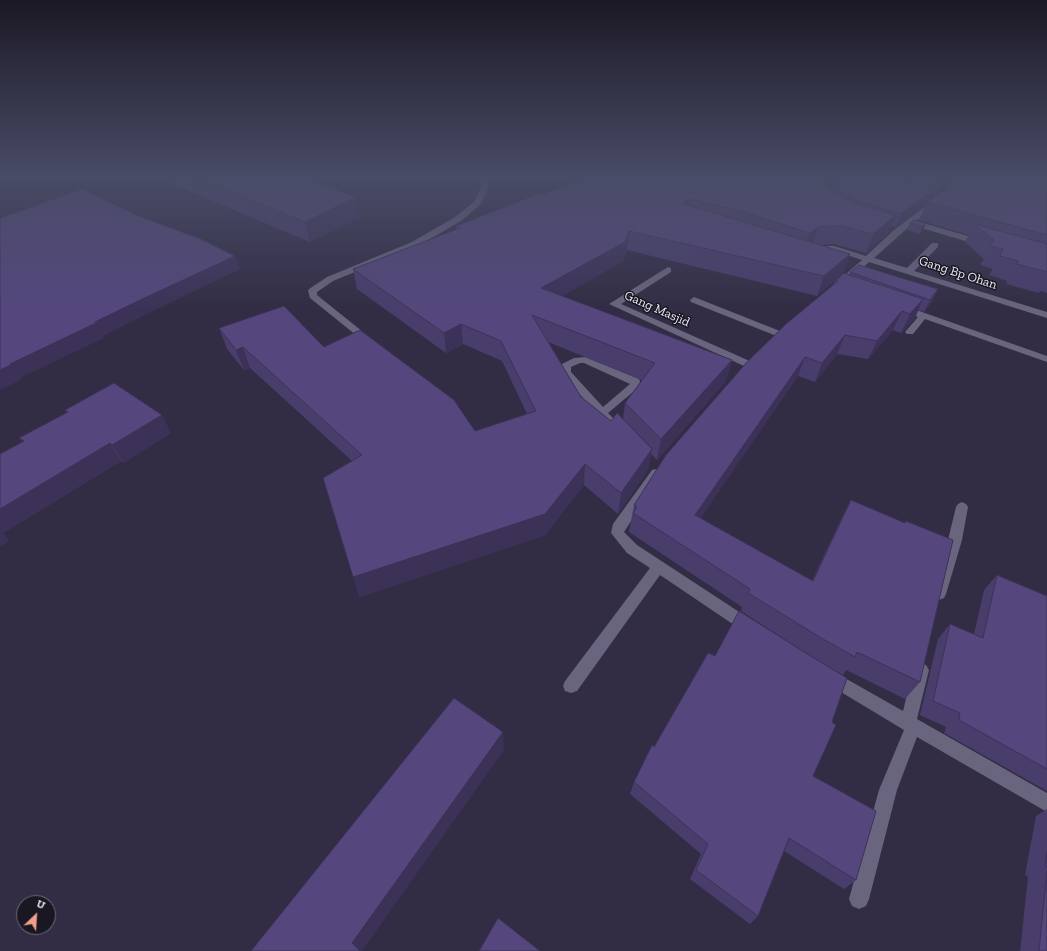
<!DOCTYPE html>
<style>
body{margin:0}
#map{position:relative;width:1047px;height:951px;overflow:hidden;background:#322d44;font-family:"Zilla Slab",serif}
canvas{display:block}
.north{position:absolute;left:16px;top:895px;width:40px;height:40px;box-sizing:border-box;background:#191722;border:1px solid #6e6b78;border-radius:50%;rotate:25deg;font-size:11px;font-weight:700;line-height:16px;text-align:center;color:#edeaf9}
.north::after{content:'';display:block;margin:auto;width:14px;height:18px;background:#f49e89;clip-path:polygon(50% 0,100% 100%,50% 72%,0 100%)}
</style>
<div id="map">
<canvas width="1047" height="951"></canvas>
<div class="north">U</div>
</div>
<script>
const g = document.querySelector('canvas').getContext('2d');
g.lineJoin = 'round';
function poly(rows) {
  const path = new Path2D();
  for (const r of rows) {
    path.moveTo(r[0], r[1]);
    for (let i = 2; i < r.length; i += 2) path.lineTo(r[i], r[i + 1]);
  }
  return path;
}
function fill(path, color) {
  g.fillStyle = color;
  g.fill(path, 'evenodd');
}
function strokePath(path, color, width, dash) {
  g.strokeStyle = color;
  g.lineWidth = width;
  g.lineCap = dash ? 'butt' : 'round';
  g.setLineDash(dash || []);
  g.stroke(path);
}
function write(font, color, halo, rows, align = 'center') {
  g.font = font + ' "Zilla Slab",serif';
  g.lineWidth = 3;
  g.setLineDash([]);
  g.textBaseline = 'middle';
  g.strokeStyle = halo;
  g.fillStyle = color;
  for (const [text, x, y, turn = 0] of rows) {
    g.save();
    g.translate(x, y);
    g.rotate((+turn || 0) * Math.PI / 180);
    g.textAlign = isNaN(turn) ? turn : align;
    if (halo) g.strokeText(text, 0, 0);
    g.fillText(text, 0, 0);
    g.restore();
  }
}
fill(poly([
 [481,178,487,178,488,189,480,205,461,221,418,246,333,281,317,292,317,295,373,340,375,342,373,344,367,344,310,298,308,291,309,289,327,277,412,242,455,217,474,202,480,189,481,178],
 [953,178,959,178,950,194,916,221,985,241,985,245,979,245,911,225,874,258,907,268,932,243,938,243,938,247,914,271,1047,312,1047,318,869,262,852,278,846,278,846,274,862,260,833,250,821,250,811,254,807,252,820,246,834,246,866,256,894,230,935,199,944,191,953,178],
 [668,267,671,268,671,272,621,304,752,362,753,364,752,366,744,366,609,304,668,267],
 [694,297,785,333,787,335,782,338,779,337,691,302,690,300,694,297],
 [902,305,1047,356,1047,362,925,319,913,334,907,334,905,332,918,317,899,310,899,306,902,305],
 [585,357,639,379,640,381,639,387,608,413,619,424,621,427,619,430,611,430,561,373,562,364,574,358,585,357],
 [580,363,584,363,630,384,603,407,571,372,571,367,580,363],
 [656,469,660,470,662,473,624,532,637,545,753,621,755,626,753,631,748,632,743,631,660,575,577,691,571,693,565,691,563,686,565,681,650,568,627,553,611,533,613,524,652,470,656,469],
 [962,502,966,504,968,507,962,540,946,594,944,598,939,600,934,598,932,594,948,540,956,507,958,504,962,502],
 [921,663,926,665,929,670,917,719,1047,793,1047,812,917,737,897,790,869,899,866,906,859,909,852,906,849,899,879,790,904,730,826,683,823,678,826,673,831,671,836,673,903,711,913,670,916,665,921,663]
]), '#6a657f');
fill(poly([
 [158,178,305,178,360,217,310,242],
 [840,178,951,178,935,196,932,195,929,201,1047,178,1047,293,1040,291,1039,293,1006,284,1007,281,989,275,993,269,980,265,984,259,965,242,969,235,919,220,926,204,896,227,891,226,888,234,866,253,834,244,820,245,850,254,817,296,627,250,623,261,562,296,732,360,726,381,657,460,651,454,648,470,618,514,584,485,545,535,359,597,352,461,250,368,244,370,227,349,219,328,324,347,475,431,527,414,502,361,463,344,446,353,357,289,353,269,456,230,456,226,541,195,826,188,831,190,832,186],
 [548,342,642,380,625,403,623,419,611,421,581,397],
 [910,223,926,223,923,230,919,234,907,230],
 [850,272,938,289,932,302,924,312,918,310,915,318,901,333,893,330,868,359,837,354,815,382,798,376,700,518,812,581,841,519,851,500,904,523,906,521,920,682,905,699,846,670,843,675,812,657,741,611,742,607,629,532,634,505,833,285,835,281,849,274],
 [65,410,171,433,123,463,121,461,3,533,9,541,0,546,23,442,19,438,67,412],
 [997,575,1047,596,1047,791,944,733,946,727,920,715,938,639,950,624,974,634,984,590],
 [654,747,813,776,856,880,844,889,784,851,758,916,750,924,690,879,701,854,630,794,634,782],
 [1047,809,1047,951,1020,951,1028,877,1025,875,1036,816]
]), '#493d6c');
fill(poly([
 [824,178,837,178,816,198,822,180],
 [944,178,951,178,935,196,943,179],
 [934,189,929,202,927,202,926,204,896,227,901,214],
 [356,197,360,217,310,242,305,222],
 [690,199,686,218,684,202],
 [896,215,888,234,866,253,873,234],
 [926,223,923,230,919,234,922,227],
 [818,227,812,246,804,252,810,233],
 [629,231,627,250,623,261,541,308,541,288],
 [850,254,843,274,817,296,824,276],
 [235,256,240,269,145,315,103,336,104,338,20,378,21,380,0,390,0,370,10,364,138,301],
 [938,289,932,302,924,312,930,300],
 [923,299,915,318,901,333,910,314],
 [902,311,893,330,868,359,877,341],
 [461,324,463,344,446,353,444,333],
 [845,335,837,354,815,382,822,363],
 [243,347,250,368,244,370,236,350],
 [805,357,798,376,690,534,695,515],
 [732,360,726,381,657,460,661,439],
 [162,415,171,433,123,463,112,445],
 [110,443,121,461,3,533,9,541,0,546,0,509],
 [652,449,648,470,618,514,621,493],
 [585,464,584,485,545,535,359,597,353,577],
 [503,732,504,750,362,951,359,951,352,943]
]), '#3c3258');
const building = poly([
 [197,178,305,178,356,197,305,222,197,178],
 [587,178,824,178,822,180,821,185,857,204,896,215,873,234,841,226,818,227,810,233,740,211,690,199,684,202,685,204,850,254,824,276,629,231,625,242,541,288,732,360,661,439,625,403,655,363,532,315,581,397,611,421,617,413,652,449,621,493,585,464,545,514,353,577,323,478,362,455,243,347,236,350,219,328,284,306,324,347,360,330,454,400,475,431,536,411,501,341,461,324,444,333,353,269,460,228,456,226,538,194,541,195,587,178],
 [840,178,887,178,934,189,901,214,862,202,832,186,840,178],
 [959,178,1047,178,1047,235,927,202,950,186,959,178],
 [82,189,139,216,201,239,235,256,138,301,95,322,96,323,10,364,11,365,0,370,0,218,82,189],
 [914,220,926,223,922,227,910,223,914,220],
 [974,224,1047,244,1047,272,1017,264,1018,261,1000,256,1003,249,990,246,994,240,974,224],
 [859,265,938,289,930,300,850,272,859,265],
 [844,273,923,299,910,314,902,311,877,341,845,335,822,363,805,357,695,515,813,581,851,500,905,523,906,521,953,540,920,682,857,652,855,657,823,639,748,593,750,589,633,513,637,507,634,505,666,455,747,362,786,324,838,281,835,281,844,273],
 [114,383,162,415,112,445,110,443,0,509,0,454,24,441,19,438,68,412,65,410,114,383],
 [997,575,1047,596,1047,769,959,720,960,713,933,701,950,624,983,638,997,575],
 [739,611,809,655,847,678,832,722,836,725,813,776,876,811,856,880,789,838,758,916,696,870,708,844,634,782,652,745,654,747,708,653,715,656,739,611],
 [454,698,503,732,352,943,360,951,251,951,454,698],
 [1047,852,1047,867,1045,866,1047,852],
 [1047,871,1047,951,1039,951,1047,871],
 [498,918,540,951,479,951,498,918]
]);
fill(building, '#55477d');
strokePath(building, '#3c3258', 1);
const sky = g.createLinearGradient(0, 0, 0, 311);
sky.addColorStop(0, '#1c1925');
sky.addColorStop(0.57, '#494c67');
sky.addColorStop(1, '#494c6700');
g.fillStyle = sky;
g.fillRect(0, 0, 1047, 311);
write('13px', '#edeaf9', '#191722', [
 ["Gang Bp Ohan",958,273,18],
 ["Gang Masjid",657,309,24]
]);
</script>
